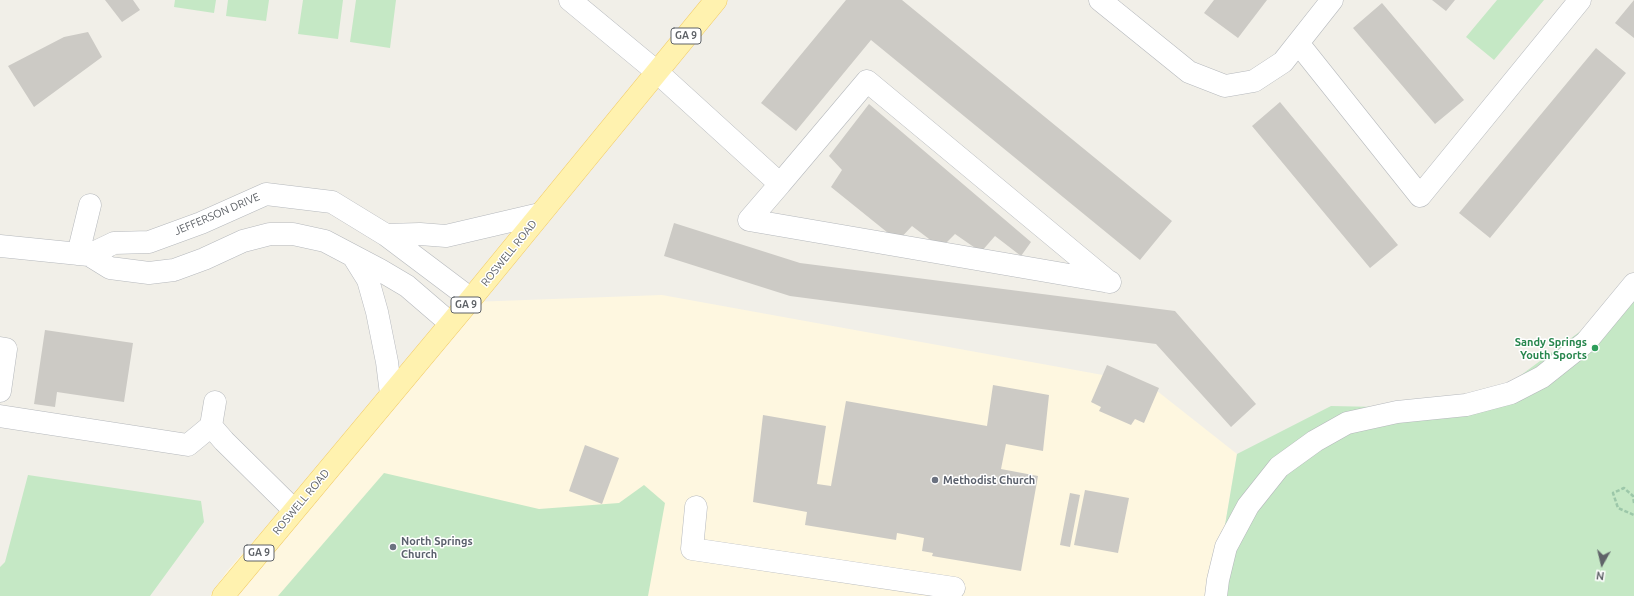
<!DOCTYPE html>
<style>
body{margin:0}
#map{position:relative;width:1634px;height:596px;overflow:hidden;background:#f1efe8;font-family:Ubuntu,sans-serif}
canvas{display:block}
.north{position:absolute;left:1582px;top:544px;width:40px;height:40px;-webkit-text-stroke:3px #fff;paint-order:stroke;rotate:188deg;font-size:11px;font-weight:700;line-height:16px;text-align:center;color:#5f6368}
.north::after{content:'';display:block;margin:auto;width:14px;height:18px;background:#5f6368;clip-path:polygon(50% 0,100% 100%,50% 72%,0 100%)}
</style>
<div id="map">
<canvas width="1634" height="596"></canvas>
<div class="north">N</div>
</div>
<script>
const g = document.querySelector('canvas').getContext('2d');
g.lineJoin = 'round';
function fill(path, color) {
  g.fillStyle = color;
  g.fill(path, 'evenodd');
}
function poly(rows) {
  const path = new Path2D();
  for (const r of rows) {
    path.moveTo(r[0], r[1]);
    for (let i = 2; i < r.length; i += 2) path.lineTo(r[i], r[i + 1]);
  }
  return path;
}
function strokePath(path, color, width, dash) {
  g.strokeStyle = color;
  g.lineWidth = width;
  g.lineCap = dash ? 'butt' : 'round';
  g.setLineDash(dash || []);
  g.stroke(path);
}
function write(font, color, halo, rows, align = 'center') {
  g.font = font + ' Ubuntu,sans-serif';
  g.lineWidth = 3;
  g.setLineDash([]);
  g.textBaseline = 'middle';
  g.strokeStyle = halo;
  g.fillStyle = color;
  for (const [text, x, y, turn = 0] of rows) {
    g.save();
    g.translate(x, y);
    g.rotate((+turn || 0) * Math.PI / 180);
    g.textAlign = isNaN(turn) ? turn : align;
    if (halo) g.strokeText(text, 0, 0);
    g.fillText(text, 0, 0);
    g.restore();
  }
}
fill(poly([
 [662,295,1147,383,1237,454,1213,596,210,596,227,571,416,359,471,302]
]), '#fef7e0');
fill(poly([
 [175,0,216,0,214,13,174,7],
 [228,0,269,0,266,21,226,16],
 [303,0,343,0,338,39,298,34],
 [356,0,396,0,390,48,350,42],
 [1497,0,1544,0,1494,60,1466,37],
 [1634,275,1634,596,1213,596,1237,454,1331,406,1475,409,1601,316],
 [384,473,539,509,619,503,644,485,665,503,648,596,278,596],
 [28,475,201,501,204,522,150,596,0,596,0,567,5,562]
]), '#c5e8c5');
fill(poly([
 [105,0,133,0,140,10,122,22],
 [846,0,902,0,1172,221,1140,260,871,40,796,131,761,103],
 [1214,0,1267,0,1238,38,1204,13],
 [1432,0,1455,0,1446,11],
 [1634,0,1634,38,1615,23],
 [1382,3,1464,100,1435,124,1353,28],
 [88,32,102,57,34,107,8,66,64,37],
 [1596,48,1626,73,1490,238,1459,213],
 [1280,102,1398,245,1370,268,1252,126],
 [869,104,1031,242,1021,256,995,236,981,252,955,234,941,248,912,226,898,241,831,187,842,170,829,156],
 [674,223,800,263,1175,311,1256,404,1231,427,1156,344,790,296,664,256],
 [45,330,133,343,124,402,57,392,55,407,34,404],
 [1107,365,1159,388,1144,423,1135,419,1131,425,1099,411,1101,407,1091,402],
 [993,385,1049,395,1043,451,1006,444,1001,469,1038,476,1021,571,932,556,933,553,922,551,924,538,897,533,896,540,805,525,807,512,753,502,763,415,826,426,817,484,831,486,846,401,987,426],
 [585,445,619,458,602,504,569,491],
 [1085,490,1129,498,1118,553,1074,545],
 [1070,493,1080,495,1070,547,1060,545]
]), '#cccac5');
const minor = poly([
 [570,0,657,72,780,184,749,220,1110,282],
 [1100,0,1189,72,1225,86,1254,81,1283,62,1332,0],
 [1298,43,1420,196,1580,0],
 [780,184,867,81,1109,282],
 [386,235,420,234,446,236,540,214],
 [0,246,89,255,110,268,149,273,174,270,204,259,243,241,270,234,293,234,325,241,380,270,407,286,450,323],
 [78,254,90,205],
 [89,255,114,243,149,242,201,223,266,194,332,202,386,235,471,299],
 [353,256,368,280,377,312,387,362,391,394],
 [0,348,6,349,0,391],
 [215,402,211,426,224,441,294,510],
 [0,416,188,445,211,426],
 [696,507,692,549,954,588],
 [1216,596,1218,580,1226,547,1248,506,1279,467,1315,441,1347,423,1397,412,1466,405,1511,393,1542,377,1586,342,1634,284]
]);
const major = poly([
 [223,596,471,299,716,0]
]);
strokePath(minor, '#b5b8bc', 23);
strokePath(major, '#f2c960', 23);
strokePath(poly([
 [1634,503,1633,496,1624,488,1613,493,1618,508,1634,515]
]), '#9cc7a9', 2.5, [4, 2]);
strokePath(minor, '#fff', 22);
strokePath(major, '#fff2af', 22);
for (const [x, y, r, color] of [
 [1595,348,4,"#2e9e5b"],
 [935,480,4,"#6b7280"],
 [393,547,4,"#6b7280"]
]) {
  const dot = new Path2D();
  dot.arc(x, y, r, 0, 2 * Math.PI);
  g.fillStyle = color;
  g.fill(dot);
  strokePath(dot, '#fff', 1.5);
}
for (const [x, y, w] of [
 [686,36,30],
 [466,305,30],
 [259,553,30]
]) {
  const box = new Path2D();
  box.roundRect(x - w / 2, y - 8, w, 16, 3);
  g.fillStyle = '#fff';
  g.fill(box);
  strokePath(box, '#5f6368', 1);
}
write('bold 10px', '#5f6368', null, [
 ["GA 9",686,36],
 ["GA 9",466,305],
 ["GA 9",259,553]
]);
write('11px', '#5f6368', '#fff', [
 ["JEFFERSON DRIVE",217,214,-23],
 ["ROSWELL ROAD",509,253,-51],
 ["ROSWELL ROAD",301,502,-50]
]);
write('bold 11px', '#27864d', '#fff', [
 ["Sandy Springs",1587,342],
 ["Youth Sports",1587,355]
], 'right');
write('bold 11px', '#5b616d', '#fff', [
 ["Methodist Church",943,480],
 ["North Springs",401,541],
 ["Church",401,554]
], 'left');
</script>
